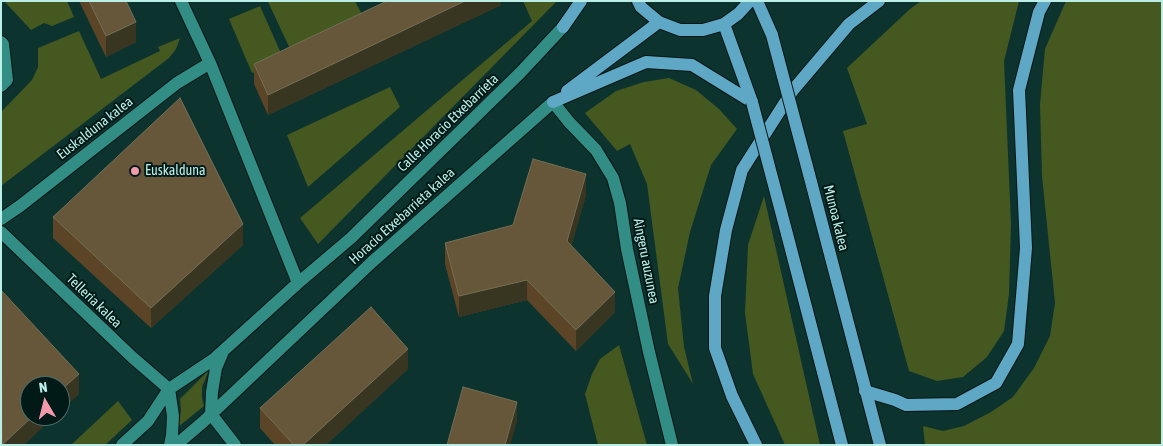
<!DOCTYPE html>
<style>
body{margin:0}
#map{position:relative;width:1163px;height:446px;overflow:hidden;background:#0d332f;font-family:"Asap Condensed",sans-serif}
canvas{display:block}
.frame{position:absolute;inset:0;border:2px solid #baeee7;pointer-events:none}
.north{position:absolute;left:20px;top:376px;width:50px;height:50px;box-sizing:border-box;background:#011917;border:1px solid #4b6e6a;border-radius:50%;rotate:352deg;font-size:14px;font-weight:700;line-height:20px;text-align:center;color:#baeee7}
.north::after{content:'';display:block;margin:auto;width:18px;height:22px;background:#f29aac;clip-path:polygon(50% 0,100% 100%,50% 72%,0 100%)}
</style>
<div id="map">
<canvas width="1163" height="446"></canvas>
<div class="frame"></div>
<div class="north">N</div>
</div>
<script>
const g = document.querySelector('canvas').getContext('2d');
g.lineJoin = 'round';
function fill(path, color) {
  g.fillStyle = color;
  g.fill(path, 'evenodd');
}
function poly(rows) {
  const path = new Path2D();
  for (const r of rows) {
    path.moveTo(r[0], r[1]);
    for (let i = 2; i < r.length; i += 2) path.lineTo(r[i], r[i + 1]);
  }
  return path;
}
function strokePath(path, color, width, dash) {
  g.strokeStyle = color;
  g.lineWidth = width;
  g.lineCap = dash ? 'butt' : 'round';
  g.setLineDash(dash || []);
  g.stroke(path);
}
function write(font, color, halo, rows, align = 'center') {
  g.font = font + ' "Asap Condensed",sans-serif';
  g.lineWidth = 4;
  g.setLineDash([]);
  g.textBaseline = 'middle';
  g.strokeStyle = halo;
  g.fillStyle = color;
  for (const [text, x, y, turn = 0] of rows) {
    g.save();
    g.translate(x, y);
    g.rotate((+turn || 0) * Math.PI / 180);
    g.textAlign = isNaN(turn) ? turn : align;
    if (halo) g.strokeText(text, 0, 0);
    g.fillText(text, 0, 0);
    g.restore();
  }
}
fill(poly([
 [4,1,67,1,74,17,52,26,44,23,31,30],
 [355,1,366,22,293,55,268,2],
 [523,1,557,1,318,244,300,218,532,21],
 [921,1,1019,1,1004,61,1011,224,1009,294,1004,331,987,357,963,377,937,381,909,371,843,131,867,124,847,68,910,9],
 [1066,1,1162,1,1162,445,925,445,923,426,943,431,964,426,991,412,1013,397,1034,368,1050,336,1055,303,1042,176,1040,104,1045,49],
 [260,6,284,60,252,73,229,19],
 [79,31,101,79,160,51,158,47,180,38,176,49,169,58,1,186,1,112,32,80,38,67,38,48],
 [669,78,696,90,719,109,737,129,711,165,690,232,678,288,684,347,693,384,668,344,647,184,630,144,617,151,585,113,616,91,644,82],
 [390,87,400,107,308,187,287,135],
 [764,196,820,445,785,445,753,374,745,313,748,245],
 [619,345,647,445,598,445,585,394,592,374,600,359],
 [209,370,202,387,202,398,204,406,178,427,181,411,180,399],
 [118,401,132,420,105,445,71,445]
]), '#445820');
const minor = poly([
 [181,1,210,63,298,283],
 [1,42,3,44,7,80,1,86],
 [1,219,20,206,177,83,210,63],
 [1,232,132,357,169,389],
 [222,354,216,368,212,392,211,414,235,445],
 [169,389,173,416,172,435,170,445],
 [122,445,148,421,169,389,214,359,298,283,351,238,520,73,563,27],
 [176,445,203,422,372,262,553,102,569,122,596,150,613,178,620,203,627,249,649,352,672,445]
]);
const major = poly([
 [638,1,641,7,659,22,680,30,703,30,724,24,738,14,750,1],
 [757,1,772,35],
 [724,24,752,102],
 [563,27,581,1],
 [567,91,659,22],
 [553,102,646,62,692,65,752,102],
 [809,174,880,445],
 [787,234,842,445],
 [865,391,895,400,906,405,957,404,996,383,1018,344,1026,248,1019,90,1039,12,1045,1],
 [756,445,732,396,715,348,715,296,726,230,742,170,793,90,849,24,879,1]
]);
strokePath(minor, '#081816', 14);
strokePath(major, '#081816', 14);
strokePath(minor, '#328d84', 12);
strokePath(major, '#5ea8c6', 12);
const majorBridge = poly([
 [772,35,809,174],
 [752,102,787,234]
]);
strokePath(majorBridge, '#081816', 14, []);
strokePath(majorBridge, '#5ea8c6', 12);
fill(poly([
 [79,1,126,1,136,42,106,57],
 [501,1,501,5,268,115,254,84,254,64],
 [586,195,571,246,615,312,576,351,527,300,459,317,445,264,445,243,513,225],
 [53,217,243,245,151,328,53,238],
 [408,369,326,445,275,445,260,428,260,408]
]), '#5c4526');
fill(poly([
 [465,1,501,1,501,5,268,115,268,95],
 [136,22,136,42,106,57,106,36],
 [586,174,586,195,567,262,567,241],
 [243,224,243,245,151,328,151,308],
 [527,280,527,300,459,317,459,296],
 [615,292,615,312,576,351,576,330],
 [408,349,408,369,326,445,303,445],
 [79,374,79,394,60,412,60,391],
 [517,402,517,422,510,445,505,445],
 [33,416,55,416,24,445,2,445]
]), '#383621');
const building = poly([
 [89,1,126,1,136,22,106,36,89,1],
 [387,1,465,1,268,95,254,64,387,1],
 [180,98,243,224,151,308,53,217,180,98],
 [533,159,586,174,567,241,615,292,576,330,527,280,459,296,445,243,513,225,533,159],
 [1,290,79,374,60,391,60,386,30,386,30,416,33,416,2,445,1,290],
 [371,307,408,349,303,445,294,445,260,408,371,307],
 [463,387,517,402,505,445,447,445,463,387]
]);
fill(building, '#66573a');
strokePath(building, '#736f55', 1);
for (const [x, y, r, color] of [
 [135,171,5,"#f29aac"]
]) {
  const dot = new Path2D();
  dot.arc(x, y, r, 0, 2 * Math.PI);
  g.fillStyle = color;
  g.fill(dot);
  strokePath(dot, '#011917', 2);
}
write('14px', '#baeee7', '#011917', [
 ["Calle Horacio Etxebarrieta",448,123,-44],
 ["Euskalduna kalea",95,128,-38],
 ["Horacio Etxebarrieta kalea",402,216,-42],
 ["Munoa kalea",836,218,76],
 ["Aingeru auzunea",646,261,79],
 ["Telleria kalea",94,301,44]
]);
write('14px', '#baeee7', '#011917', [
 ["Euskalduna",145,171]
], 'left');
</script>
